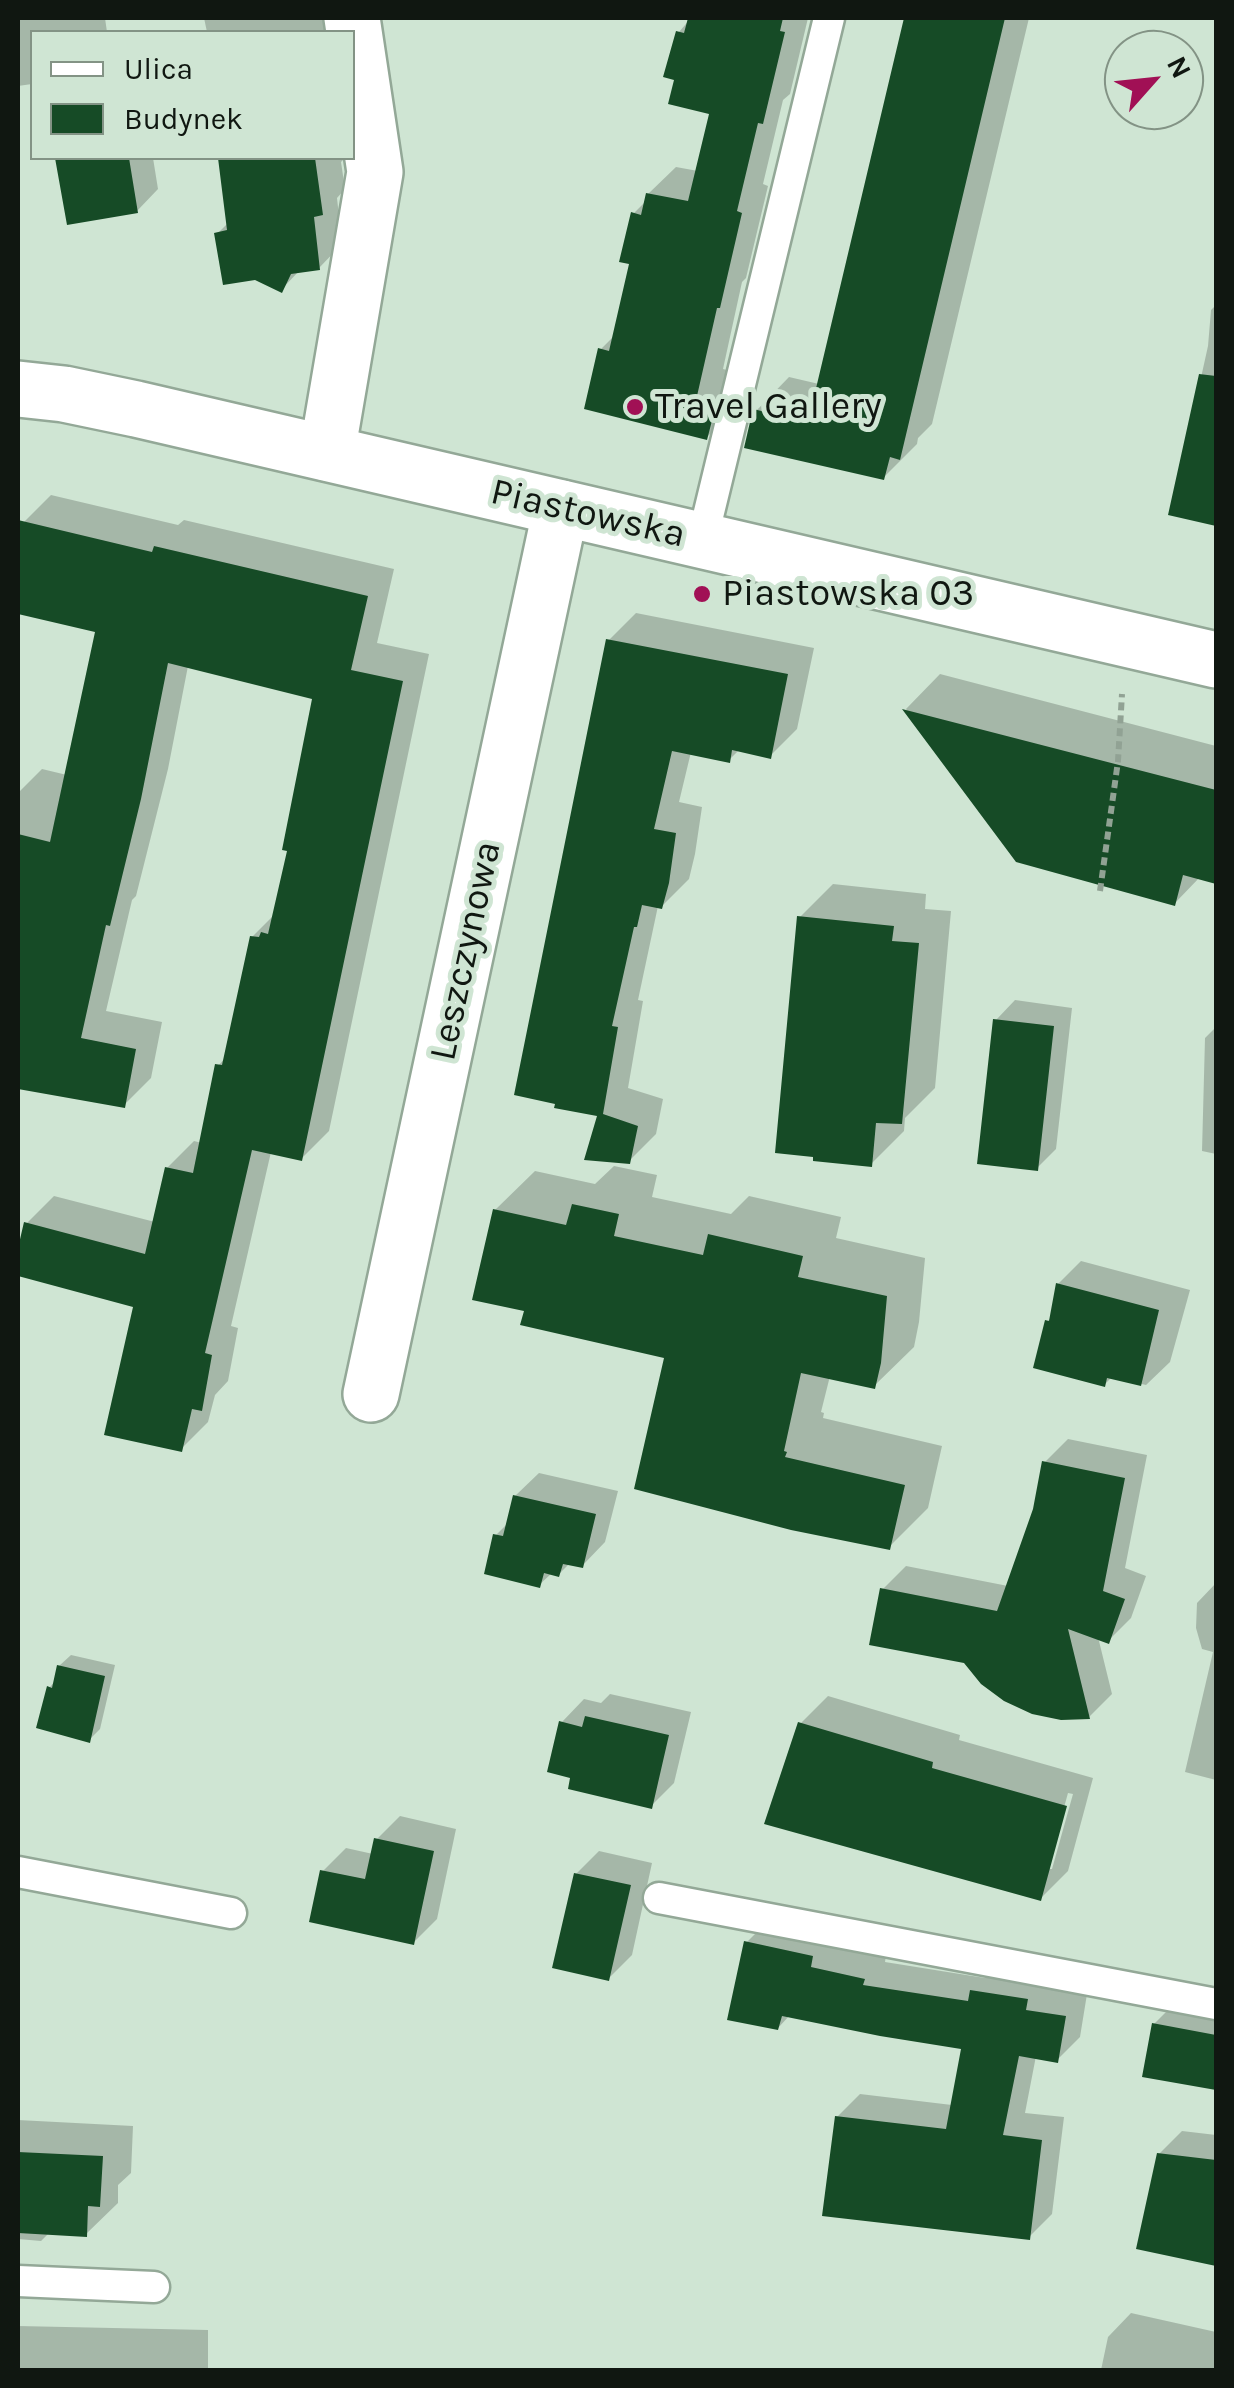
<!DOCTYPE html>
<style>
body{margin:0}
#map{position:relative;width:1234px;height:2388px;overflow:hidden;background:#cfe5d3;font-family:Karla,sans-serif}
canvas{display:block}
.frame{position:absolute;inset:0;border:20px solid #101711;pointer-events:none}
.legend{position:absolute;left:30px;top:30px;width:325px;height:130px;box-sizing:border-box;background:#cfe5d3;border:2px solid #839385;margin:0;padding:12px 18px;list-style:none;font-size:30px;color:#101711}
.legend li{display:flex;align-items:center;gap:20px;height:50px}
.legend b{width:50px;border:2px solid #839385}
.north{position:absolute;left:1104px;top:30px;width:100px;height:100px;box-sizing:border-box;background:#cfe5d3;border:2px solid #839385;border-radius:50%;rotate:63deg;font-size:28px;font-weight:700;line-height:40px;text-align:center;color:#101711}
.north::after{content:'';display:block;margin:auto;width:35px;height:45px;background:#a11055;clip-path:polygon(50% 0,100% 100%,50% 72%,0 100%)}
</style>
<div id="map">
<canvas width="1234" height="2388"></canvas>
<div class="frame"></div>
<ul class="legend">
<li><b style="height:12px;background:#fff"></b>Ulica</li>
<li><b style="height:28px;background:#164b26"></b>Budynek</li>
</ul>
<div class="north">N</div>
</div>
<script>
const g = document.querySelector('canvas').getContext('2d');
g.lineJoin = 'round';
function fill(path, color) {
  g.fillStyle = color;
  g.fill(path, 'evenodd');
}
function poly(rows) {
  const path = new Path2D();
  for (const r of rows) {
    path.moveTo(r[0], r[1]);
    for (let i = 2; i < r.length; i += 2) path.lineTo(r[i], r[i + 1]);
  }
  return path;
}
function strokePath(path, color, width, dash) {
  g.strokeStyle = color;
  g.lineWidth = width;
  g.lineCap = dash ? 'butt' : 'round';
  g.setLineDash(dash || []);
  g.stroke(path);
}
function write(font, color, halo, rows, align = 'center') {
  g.font = font + ' Karla,sans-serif';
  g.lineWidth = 10;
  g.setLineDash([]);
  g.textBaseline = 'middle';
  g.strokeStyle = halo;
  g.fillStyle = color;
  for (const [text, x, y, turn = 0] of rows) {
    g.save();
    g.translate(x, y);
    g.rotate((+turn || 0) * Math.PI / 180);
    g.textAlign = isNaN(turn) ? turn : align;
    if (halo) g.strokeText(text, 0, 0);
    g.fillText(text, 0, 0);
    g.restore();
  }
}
fill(poly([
 [18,18,105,18,107,32,32,32,32,84,18,86],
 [204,18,327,18,330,32,207,32],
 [691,18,808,18,790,94,783,100,763,184,768,186,746,278,742,282,723,369,742,374,734,409,707,437,600,350,615,335,632,262,633,214,647,200,648,194,676,167,698,171,712,112,677,78,679,32],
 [907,18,1029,18,932,424,918,438,917,444,883,478,756,411,789,377,819,384],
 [58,158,153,158,158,189,137,211,69,223],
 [220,158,345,158,341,162,345,189,337,198,342,244,319,268,300,270,281,290,217,234,229,222],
 [1216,305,1216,523,1171,513,1208,346,1211,310],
 [51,495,178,525,184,520,394,569,377,643,429,654,329,1131,302,1158,271,1152,231,1326,238,1328,228,1381,215,1395,208,1422,181,1449,136,1305,18,1274,18,1258,27,1223,54,1196,155,1222,167,1168,194,1141,202,1143,218,1066,226,1057,252,937,276,913,290,849,314,697,188,666,168,769,136,896,132,900,106,1011,162,1022,151,1078,124,1105,18,1086,18,793,42,769,67,775,98,630,18,611,18,550,24,522],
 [636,613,814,648,797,729,770,756,740,749,729,760,691,752,679,802,702,807,695,854,689,879,662,906,658,906,638,1000,643,1001,628,1088,663,1099,656,1134,629,1161,600,1114,609,640],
 [940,674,1216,746,1216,880,1201,876,1175,903,1018,860,906,709],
 [833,884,926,894,925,909,951,911,935,1088,905,1118,904,1131,871,1164,816,1154,800,917],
 [1015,1000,1072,1008,1056,1149,1037,1168,996,1020],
 [1216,1027,1216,1154,1202,1151,1205,1038],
 [614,1166,657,1175,652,1197,731,1214,749,1196,841,1217,836,1238,925,1258,919,1322,914,1347,874,1386,830,1376,821,1412,824,1413,823,1418,942,1446,928,1508,889,1547,667,1356,527,1309,495,1210,535,1171,595,1184],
 [1081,1261,1190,1290,1170,1362,1146,1385,1112,1377,1105,1384,1047,1322,1052,1317,1058,1284],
 [1068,1439,1147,1455,1125,1568,1146,1576,1131,1618,1108,1641,1098,1637,1112,1694,1089,1717,966,1661,883,1589,906,1566,1008,1586,1035,1510,1044,1463],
 [539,1473,618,1491,605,1542,582,1566,570,1563,558,1575,552,1573,539,1585,495,1536,510,1521,515,1496],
 [1216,1583,1216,1780,1185,1772,1213,1652,1202,1649,1196,1628,1197,1603],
 [71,1655,115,1665,100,1729,89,1740,39,1727,50,1687,56,1680,59,1666],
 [610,1694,691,1712,674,1783,651,1806,573,1776,561,1723,584,1699,601,1703],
 [828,1696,960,1735,959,1740,1093,1778,1068,1871,1040,1899,800,1724],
 [1068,1793,1073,1794,1052,1869,1047,1869],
 [400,1816,456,1829,437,1919,414,1942,322,1872,346,1848,373,1854,377,1839],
 [599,1851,652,1863,632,1955,609,1978,576,1874],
 [770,1919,886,1956,885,1962,985,1978,995,1968,1049,1977,1048,1988,1087,1994,1080,2037,1057,2060,1036,2056,1025,2113,1064,2117,1052,2214,1029,2237,837,2117,860,2094,952,2105,964,2047,790,2015,778,2028,747,1942],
 [1177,2001,1216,2009,1216,2088,1144,2075,1154,2024],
 [18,2120,133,2126,131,2173,118,2185,118,2203,86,2234,50,2232,41,2241,18,2239],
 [1182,2131,1216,2135,1216,2259,1213,2263,1159,2154],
 [1131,2313,1216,2332,1216,2370,1101,2370,1108,2337],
 [18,2326,208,2330,208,2370,18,2370]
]), '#0003');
fill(poly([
 [688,18,783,18,780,31,785,32,763,124,758,123,737,211,742,213,720,308,717,308,697,396,717,401,707,440,584,409,598,348,609,351,629,264,619,262,631,212,641,215,646,193,688,201,709,114,668,104,674,80,663,77,676,31,684,33],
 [904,18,1005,18,900,460,890,457,884,480,744,448,753,409,808,422],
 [55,158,129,158,138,213,67,225],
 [218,158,315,158,323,215,314,217,320,270,291,274,282,293,255,280,223,285,214,233,227,230],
 [1199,374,1216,376,1216,526,1168,515],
 [18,520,152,552,154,546,368,596,351,670,403,681,302,1161,252,1150,205,1353,212,1355,202,1411,192,1409,182,1452,104,1435,133,1307,18,1276,18,1248,24,1222,145,1254,165,1167,193,1173,215,1064,222,1065,250,936,259,937,261,932,268,934,287,851,282,850,312,699,168,663,141,799,110,926,106,925,81,1038,136,1049,125,1108,18,1089,18,834,50,842,95,632,18,614],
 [606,639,788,674,771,759,732,750,730,763,672,751,654,829,676,833,669,883,662,909,642,905,637,927,634,927,612,1026,618,1027,603,1114,638,1126,630,1164,584,1160,597,1116,554,1108,555,1104,514,1095],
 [902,709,1216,790,1216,884,1183,875,1175,906,1016,862],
 [797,916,894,926,892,941,919,943,902,1124,876,1123,872,1167,813,1161,813,1157,775,1153],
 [993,1019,1054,1026,1038,1171,977,1164],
 [572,1204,619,1214,614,1236,703,1255,708,1234,803,1256,798,1277,887,1296,881,1363,875,1389,801,1373,784,1451,787,1452,785,1457,905,1485,890,1550,791,1530,634,1489,664,1358,520,1325,524,1311,472,1300,493,1209,566,1225],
 [1056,1283,1159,1310,1141,1386,1107,1378,1105,1387,1033,1368,1045,1320,1049,1321],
 [1042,1461,1125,1478,1103,1591,1125,1599,1109,1644,1068,1629,1090,1719,1061,1720,1032,1714,1004,1701,981,1684,964,1663,869,1645,880,1588,997,1611,1033,1509],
 [513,1495,596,1514,583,1568,563,1564,559,1577,544,1573,540,1588,484,1574,493,1534,503,1536],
 [57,1665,105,1676,90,1743,36,1728,47,1686,52,1688],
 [585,1716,669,1735,652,1809,568,1789,570,1778,547,1772,559,1721,582,1727],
 [798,1722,933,1762,932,1768,1067,1806,1041,1901,764,1824],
 [374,1838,434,1851,414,1945,309,1922,320,1870,365,1879],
 [574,1873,631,1885,609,1981,552,1968],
 [744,1941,813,1956,811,1967,865,1979,863,1985,968,2001,970,1990,1028,1999,1026,2010,1066,2016,1058,2063,1019,2056,1003,2135,1042,2140,1030,2240,822,2216,835,2116,946,2129,961,2049,880,2036,782,2016,778,2030,727,2020],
 [1152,2023,1216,2035,1216,2090,1142,2077],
 [18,2152,103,2156,100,2207,88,2206,87,2237,18,2233],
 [1157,2153,1216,2160,1216,2266,1136,2249]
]), '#164b26');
const service = poly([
 [702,541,829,18],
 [18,1872,231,1913],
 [659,1898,1216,2004],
 [18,2281,154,2287]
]);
const minor = poly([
 [327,453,375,172,352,18],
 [371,1394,561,508]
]);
const tertiary = poly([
 [18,389,64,394,136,409,1216,660]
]);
strokePath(service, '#93a897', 35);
strokePath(minor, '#93a897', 60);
strokePath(tertiary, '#93a897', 60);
strokePath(poly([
 [1100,891,1118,761,1122,694]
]), '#91a294', 6, [8, 5]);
strokePath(service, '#fff', 30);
strokePath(minor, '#fff', 55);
strokePath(tertiary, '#fff', 55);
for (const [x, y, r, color] of [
 [635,407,10,"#a11055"],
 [702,594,10,"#a11055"]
]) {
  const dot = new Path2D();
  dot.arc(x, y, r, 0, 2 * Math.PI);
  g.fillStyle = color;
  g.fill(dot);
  strokePath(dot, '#cfe5d3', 4);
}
write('38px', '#101711', '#cfe5d3', [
 ["Travel Gallery",655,407],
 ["Piastowska 03",722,594]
], 'left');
write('38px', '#101711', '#cfe5d3', [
 ["Piastowska",588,514,13],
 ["Leszczynowa",466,951,-78]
]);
</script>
